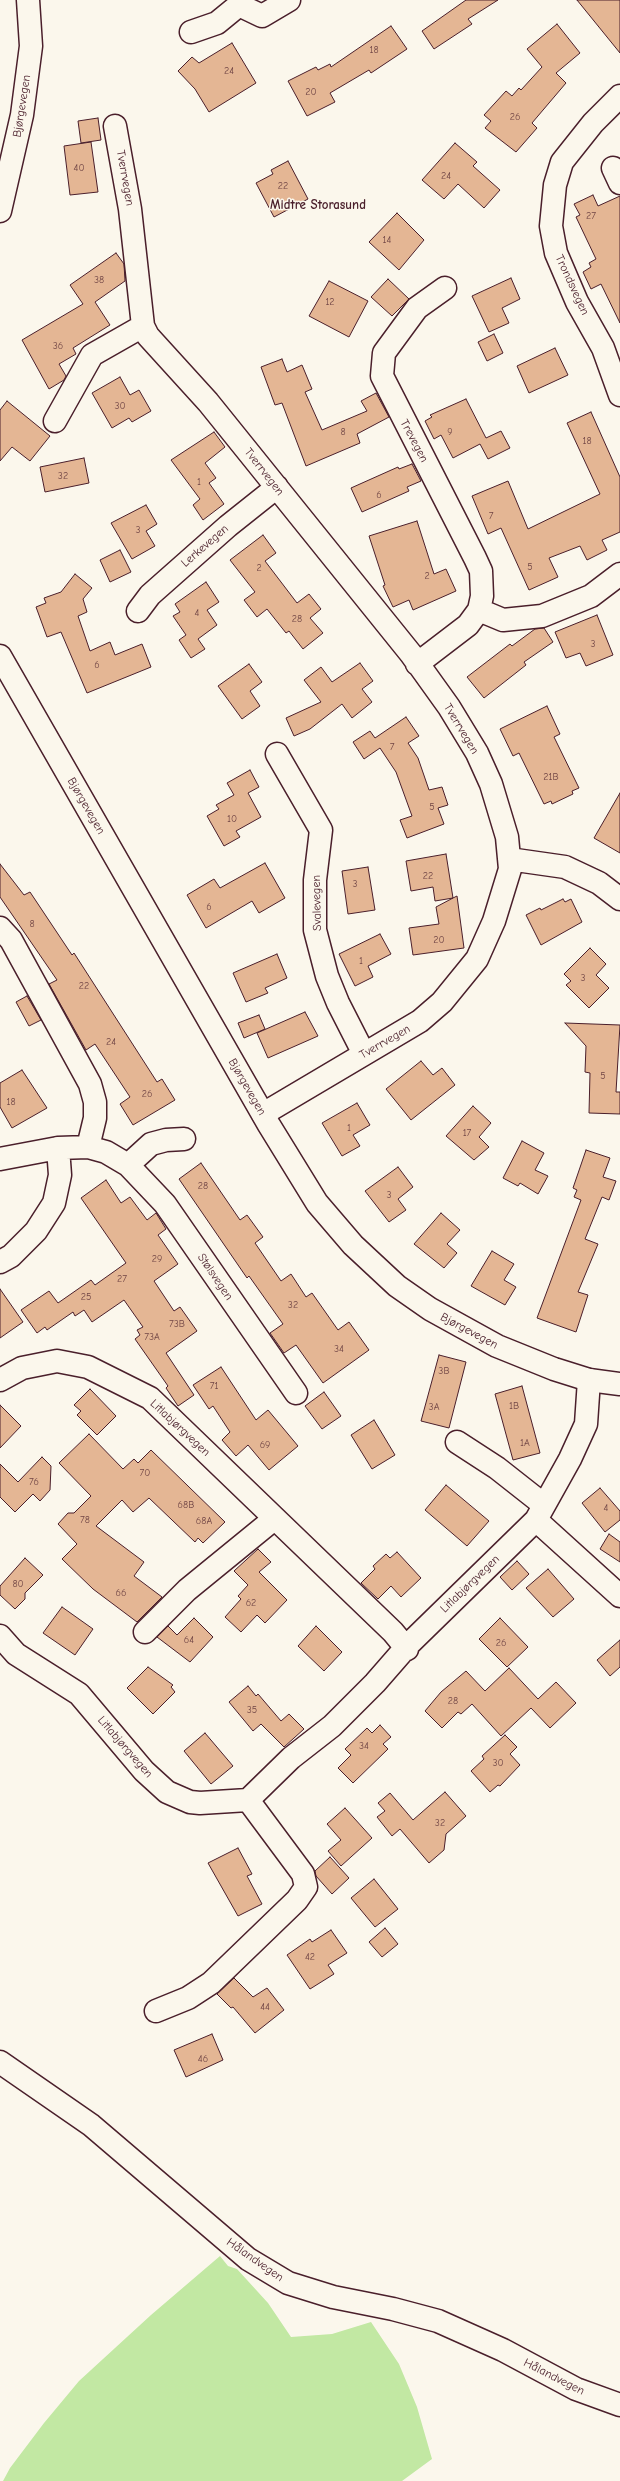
<!DOCTYPE html>
<meta charset="utf-8">
<style>
body{margin:0}
canvas{display:block;background:#fbf7ec}
</style>
<canvas width="620" height="2481"></canvas>
<script>
const g = document.querySelector('canvas').getContext('2d');
g.lineJoin = 'round';
function fill(path, color) {
  g.fillStyle = color;
  g.fill(path, 'evenodd');
}
function poly(rows) {
  const path = new Path2D();
  for (const r of rows) {
    path.moveTo(r[0], r[1]);
    for (let i = 2; i < r.length; i += 2) path.lineTo(r[i], r[i + 1]);
  }
  return path;
}
function strokePath(path, color, width, dash) {
  g.strokeStyle = color;
  g.lineWidth = width;
  g.lineCap = dash ? 'butt' : 'round';
  g.setLineDash(dash || []);
  g.stroke(path);
}
function write(font, color, halo, rows, align = 'center') {
  g.font = font + ' "Comic Neue",sans-serif';
  g.lineWidth = 3;
  g.setLineDash([]);
  g.textBaseline = 'middle';
  g.strokeStyle = halo;
  g.fillStyle = color;
  for (const [text, x, y, turn = 0] of rows) {
    g.save();
    g.translate(x, y);
    g.rotate((+turn || 0) * Math.PI / 180);
    g.textAlign = isNaN(turn) ? turn : align;
    if (halo) g.strokeText(text, 0, 0);
    g.fillText(text, 0, 0);
    g.restore();
  }
}
fill(poly([
 [220,2256,228,2266,237,2269,268,2303,291,2337,332,2334,371,2322,399,2364,417,2407,432,2459,402,2481,3,2481,10,2468,44,2423,79,2381,151,2315]
]), '#c2e8a3');
const building = poly([
 [466,0,498,0,468,19,472,24,434,49,422,31,466,0],
 [577,0,620,0,620,53,577,0],
 [557,24,580,53,556,73,566,83,532,123,537,128,516,152,485,128,491,121,484,115,506,91,512,96,519,88,521,90,542,67,527,49,557,24],
 [391,26,407,49,371,73,369,70,330,93,335,102,307,116,288,81,316,67,318,70,330,64,331,67,391,26],
 [232,43,256,83,209,112,195,89,178,71,192,57,199,63,232,43],
 [98,118,101,140,81,143,78,121,98,118],
 [91,142,98,192,70,195,64,146,91,142],
 [455,143,477,162,473,166,500,190,484,208,458,184,444,199,422,180,455,143],
 [288,161,308,199,274,217,256,183,273,174,271,170,288,161],
 [593,195,598,206,620,196,620,323,601,284,591,289,583,272,591,267,589,263,596,259,576,217,580,215,574,204,593,195],
 [397,213,424,240,399,270,369,242,397,213],
 [116,253,124,264,125,281,95,302,110,325,73,348,76,354,59,364,66,376,64,380,49,389,22,340,83,304,70,285,116,253],
 [511,278,520,299,502,308,509,323,489,332,472,296,511,278],
 [388,279,409,299,392,316,371,297,388,279],
 [329,281,368,301,349,337,309,316,329,281],
 [494,334,503,353,487,361,478,342,494,334],
 [555,348,568,375,529,393,517,366,555,348],
 [282,359,287,372,302,365,312,389,305,392,322,430,367,411,361,401,376,393,389,417,357,434,360,443,306,466,282,403,275,405,261,367,282,359],
 [120,377,130,395,139,390,151,411,132,422,129,418,112,428,92,393,120,377],
 [466,399,486,438,501,431,510,448,488,459,480,444,453,458,441,435,434,439,425,421,432,417,430,415,466,399],
 [7,401,50,436,30,461,12,447,0,461,0,410,7,401],
 [591,412,620,477,620,532,602,540,607,550,587,560,580,546,549,558,558,577,529,590,501,528,488,534,472,496,508,481,528,529,600,494,567,423,591,412],
 [214,432,225,447,205,463,216,478,209,483,224,504,203,520,193,505,200,499,171,460,214,432],
 [84,458,89,483,45,492,40,467,84,458],
 [412,464,421,481,407,487,409,491,362,512,351,488,398,467,399,469,412,464],
 [146,505,157,524,146,531,155,546,132,559,111,523,146,505],
 [417,521,434,574,446,569,456,591,413,610,409,600,393,607,383,586,385,585,369,536,417,521],
 [263,535,276,553,265,561,297,603,309,594,321,609,310,618,323,633,303,649,289,631,286,633,267,609,257,617,244,600,255,592,230,560,263,535],
 [120,550,131,572,110,582,100,560,120,550],
 [75,574,92,588,83,599,87,612,78,616,90,651,110,642,115,655,142,644,151,667,87,693,61,632,47,637,36,607,46,603,44,598,61,592,75,574],
 [206,582,219,602,207,610,217,625,198,639,205,649,191,658,179,640,186,635,173,616,180,612,175,604,206,582],
 [597,615,613,655,586,666,580,653,566,658,555,632,597,615],
 [544,628,553,642,524,662,526,665,484,698,467,677,510,644,512,646,535,629,544,628],
 [360,663,373,681,362,689,372,702,352,718,342,704,310,729,294,736,286,718,321,702,304,680,321,667,332,682,360,663],
 [249,664,262,682,250,691,260,706,242,719,218,686,249,664],
 [547,706,560,734,554,737,579,788,572,791,573,794,552,804,551,801,544,804,519,753,513,756,500,729,547,706],
 [406,717,419,736,408,743,418,758,429,790,442,787,448,805,438,808,444,824,407,838,400,820,412,816,396,772,380,748,364,759,353,742,370,731,375,738,406,717],
 [250,770,259,787,248,793,261,817,236,831,240,837,224,846,207,816,219,809,216,805,234,795,227,783,250,770],
 [620,793,620,853,594,838,620,793],
 [446,854,453,898,457,896,464,948,413,955,409,928,439,924,436,907,453,898,435,901,433,887,411,891,406,861,446,854],
 [265,863,285,898,259,913,252,901,206,928,187,895,214,879,220,888,265,863],
 [0,864,24,895,30,892,72,955,74,953,157,1082,162,1079,175,1100,133,1125,120,1104,130,1097,95,1044,86,1050,49,984,57,980,0,897,0,864],
 [368,867,375,910,348,914,342,871,368,867],
 [563,899,565,902,571,899,582,922,541,945,526,915,540,908,541,910,563,899],
 [380,934,391,954,368,966,373,977,355,986,339,954,380,934],
 [590,948,606,964,596,975,609,988,589,1008,566,985,571,981,564,974,590,948],
 [277,954,287,978,265,988,268,993,246,1002,233,973,277,954],
 [27,996,41,1020,29,1026,16,1002,27,996],
 [305,1012,318,1036,268,1058,257,1033,305,1012],
 [259,1015,265,1029,244,1038,238,1023,259,1015],
 [565,1023,620,1025,616,1092,620,1092,620,1114,589,1113,590,1073,585,1072,586,1046,565,1023],
 [421,1061,433,1075,442,1068,455,1085,411,1120,386,1089,421,1061],
 [22,1070,47,1108,12,1128,0,1107,0,1083,22,1070],
 [357,1103,370,1125,353,1135,360,1146,342,1156,322,1123,357,1103],
 [473,1106,491,1123,479,1137,489,1147,474,1160,446,1136,473,1106],
 [522,1141,544,1153,535,1170,548,1176,538,1194,520,1183,518,1186,503,1178,522,1141],
 [586,1150,610,1158,603,1177,616,1181,609,1200,602,1197,585,1239,598,1244,578,1292,588,1295,576,1332,537,1318,581,1200,574,1197,577,1190,573,1188,586,1150],
 [201,1163,240,1220,247,1215,263,1237,255,1243,281,1281,291,1274,306,1297,312,1293,338,1330,349,1322,369,1350,323,1383,296,1345,284,1353,270,1333,283,1324,249,1276,247,1278,179,1179,201,1163],
 [398,1167,413,1187,398,1199,406,1210,389,1222,365,1191,398,1167],
 [106,1180,121,1203,130,1197,147,1220,156,1213,166,1229,158,1235,178,1264,154,1281,174,1311,180,1307,197,1331,166,1353,194,1395,178,1406,166,1388,168,1386,135,1339,140,1335,137,1330,143,1327,124,1300,92,1322,84,1310,75,1316,73,1312,47,1330,45,1327,37,1333,21,1310,49,1291,58,1303,91,1280,95,1285,126,1263,81,1198,106,1180],
 [441,1213,460,1230,447,1244,457,1253,444,1268,414,1244,441,1213],
 [492,1251,514,1264,504,1280,516,1287,505,1305,471,1286,492,1251],
 [0,1289,23,1322,0,1338,0,1289],
 [439,1355,466,1362,449,1428,421,1421,439,1355],
 [221,1367,256,1420,268,1410,298,1446,269,1470,248,1445,236,1456,222,1440,230,1432,213,1406,209,1409,193,1385,221,1367],
 [522,1386,540,1453,513,1460,495,1394,522,1386],
 [90,1389,116,1416,97,1435,77,1415,81,1411,74,1405,90,1389],
 [324,1392,341,1416,322,1429,305,1406,324,1392],
 [0,1405,21,1426,0,1448,0,1405],
 [374,1420,395,1455,372,1469,351,1435,374,1420],
 [89,1434,123,1469,134,1459,138,1463,151,1450,225,1522,203,1543,198,1538,195,1542,149,1498,133,1512,122,1500,96,1526,144,1562,134,1576,162,1597,137,1622,93,1589,62,1559,77,1544,58,1524,68,1513,74,1513,91,1496,59,1463,89,1434],
 [42,1457,51,1466,50,1490,40,1501,33,1494,15,1512,0,1497,0,1464,18,1482,42,1457],
 [446,1485,489,1521,467,1546,425,1510,446,1485],
 [600,1488,620,1511,620,1520,605,1532,582,1503,600,1488],
 [609,1534,620,1542,620,1562,600,1549,609,1534],
 [258,1549,271,1562,259,1572,287,1600,265,1623,257,1615,241,1632,225,1617,241,1599,238,1596,248,1585,234,1571,258,1549],
 [397,1552,421,1578,401,1597,391,1586,378,1599,361,1583,375,1569,373,1566,386,1554,390,1558,397,1552],
 [25,1558,43,1575,25,1593,25,1599,15,1609,0,1595,0,1586,25,1558],
 [517,1561,529,1574,512,1590,500,1577,517,1561],
 [548,1569,574,1599,553,1617,526,1588,548,1569],
 [62,1607,93,1629,75,1655,43,1633,62,1607],
 [194,1618,213,1637,190,1662,157,1637,168,1626,177,1635,194,1618],
 [500,1618,528,1647,507,1667,479,1639,500,1618],
 [316,1626,342,1652,324,1671,298,1646,316,1626],
 [620,1640,620,1667,610,1676,597,1660,620,1640],
 [148,1667,173,1685,171,1687,175,1692,153,1714,127,1688,148,1667],
 [509,1668,538,1699,556,1682,576,1703,550,1728,531,1708,501,1736,472,1704,461,1714,458,1712,442,1728,425,1711,441,1692,466,1671,485,1691,509,1668],
 [248,1686,256,1696,258,1694,281,1721,289,1714,304,1729,284,1747,261,1724,253,1731,229,1702,248,1686],
 [380,1725,391,1737,383,1744,388,1749,353,1783,338,1768,351,1755,345,1749,367,1728,372,1733,380,1725],
 [205,1733,233,1766,211,1784,184,1751,205,1733],
 [505,1735,517,1747,510,1754,520,1765,500,1786,498,1785,490,1792,471,1771,484,1759,482,1756,505,1735],
 [445,1792,466,1816,446,1834,444,1850,429,1863,400,1829,392,1836,377,1817,385,1811,378,1803,390,1793,413,1820,445,1792],
 [345,1808,372,1838,341,1866,328,1851,341,1840,327,1824,345,1808],
 [238,1848,252,1874,247,1876,262,1904,238,1916,208,1863,238,1848],
 [330,1857,349,1878,332,1894,316,1876,315,1871,330,1857],
 [374,1879,398,1909,375,1927,351,1898,374,1879],
 [385,1928,398,1944,382,1957,369,1942,385,1928],
 [331,1930,347,1953,328,1965,334,1974,310,1989,287,1955,310,1939,312,1942,331,1930],
 [234,1978,253,1997,267,1988,284,2010,255,2033,233,2007,231,2008,217,1994,234,1978],
 [212,2034,223,2060,186,2077,174,2050,212,2034]
]);
fill(building, '#e4b694');
strokePath(building, '#4a1f2b', 1);
const minor = poly([
 [191,32,217,23,239,5,262,16,289,0],
 [620,96,593,123,562,162,555,185,551,226,556,253,577,302,603,348,620,395],
 [115,126,130,209,143,326,148,336,208,402,411,654,449,707,477,753,491,784,507,837,510,869,494,921,477,959,442,1002,420,1021,263,1114],
 [613,168,620,183],
 [55,421,92,355,143,326],
 [479,610,503,620,542,616,591,596,620,574],
 [138,611,150,595,228,526,277,487],
 [417,664,468,625,479,610,482,596,481,571,475,558,382,376,384,353,417,308,445,288],
 [277,754,321,830,315,880,315,930,327,976,338,1003,364,1054],
 [509,859,565,867,599,883,620,899],
 [0,928,11,940,90,1084,95,1102,95,1118,88,1147],
 [0,1159,58,1148,88,1147,106,1152,128,1165,165,1204,296,1393],
 [128,1165,151,1144,166,1140,184,1139],
 [0,1262,11,1256,36,1231,54,1203,60,1175,58,1148],
 [0,1380,22,1368,57,1361,88,1367,150,1398,393,1632,407,1649],
 [457,1442,497,1468,544,1505],
 [536,1520,620,1596],
 [145,1632,187,1590,274,1519],
 [0,1636,16,1654,79,1694,144,1771,167,1792,190,1802,200,1803,248,1800,291,1758,332,1726,375,1683,409,1644,536,1520,570,1459,586,1424,589,1380],
 [156,2011,188,1998,211,1983,297,1900,306,1887,303,1874,248,1800]
]);
const tertiary = poly([
 [0,211,22,115,31,46,28,0],
 [0,656,269,1125,317,1203,353,1245,397,1286,430,1309,497,1346,554,1369,589,1380,620,1384]
]);
const secondary = poly([
 [0,2062,91,2125,248,2259,288,2283,333,2297,393,2309,438,2321,503,2350,576,2389,620,2405]
]);
strokePath(minor, '#4a1f2b', 25);
strokePath(tertiary, '#4a1f2b', 25);
strokePath(secondary, '#4a1f2b', 25);
strokePath(minor, '#fbf7ec', 22);
strokePath(tertiary, '#fbf7ec', 22);
strokePath(secondary, '#fbf7ec', 22);
write('10px', '#704545', null, [
 ["18",374,50],
 ["24",229,71],
 ["20",311,92],
 ["26",515,117],
 ["40",79,168],
 ["24",446,176],
 ["22",283,186],
 ["27",591,216],
 ["14",387,240],
 ["38",99,280],
 ["12",330,302],
 ["36",58,346],
 ["30",120,406],
 ["8",343,432],
 ["9",450,432],
 ["18",587,441],
 ["32",63,476],
 ["1",199,482],
 ["6",379,495],
 ["7",491,516],
 ["3",138,530],
 ["5",530,567],
 ["2",259,568],
 ["2",427,576],
 ["4",197,613],
 ["28",297,619],
 ["3",593,644],
 ["6",97,665],
 ["7",392,747],
 ["21B",551,777],
 ["5",432,807],
 ["10",232,819],
 ["22",428,876],
 ["3",355,884],
 ["6",209,907],
 ["8",32,924],
 ["20",439,940],
 ["1",361,961],
 ["3",583,978],
 ["22",84,986],
 ["24",111,1042],
 ["5",603,1076],
 ["26",147,1094],
 ["18",11,1102],
 ["1",349,1128],
 ["17",467,1133],
 ["28",203,1186],
 ["3",389,1195],
 ["29",157,1259],
 ["27",122,1279],
 ["25",86,1297],
 ["32",293,1305],
 ["73B",177,1324],
 ["73A",152,1337],
 ["34",339,1349],
 ["3B",444,1371],
 ["71",214,1386],
 ["1B",514,1406],
 ["3A",434,1407],
 ["1A",525,1443],
 ["69",265,1445],
 ["70",145,1473],
 ["76",34,1482],
 ["68B",186,1505],
 ["4",606,1508],
 ["78",85,1520],
 ["68A",204,1521],
 ["80",18,1584],
 ["66",121,1593],
 ["62",251,1603],
 ["64",189,1640],
 ["26",501,1643],
 ["28",453,1701],
 ["35",252,1710],
 ["34",364,1746],
 ["30",498,1763],
 ["32",440,1823],
 ["42",310,1957],
 ["44",265,2007],
 ["46",203,2059]
]);
write('12px', '#4a1f2b', '#fbf7ec', [
 ["Bjørgevegen",22,106,-81],
 ["Tverrvegen",125,178,80],
 ["Trondsvegen",572,285,65],
 ["Trevegen",414,441,62],
 ["Tverrvegen",264,472,52],
 ["Lerkevegen",205,546,-41],
 ["Tverrvegen",461,729,59],
 ["Bjørgevegen",86,806,60],
 ["Svalevegen",317,903,-91],
 ["Tverrvegen",385,1042,-30],
 ["Bjørgevegen",247,1087,60],
 ["Stølsvegen",215,1277,56],
 ["Bjørgevegen",469,1331,28],
 ["Litlabjørgvegen",180,1428,43],
 ["Litlabjørgvegen",470,1584,-44],
 ["Litlabjørgvegen",125,1747,49],
 ["Hålandvegen",255,2260,35],
 ["Hålandvegen",554,2377,27]
]);
write('bold 13px', '#4a1f2b', '#fbf7ec', [
 ["Midtre Storasund",318,205]
]);
</script>
